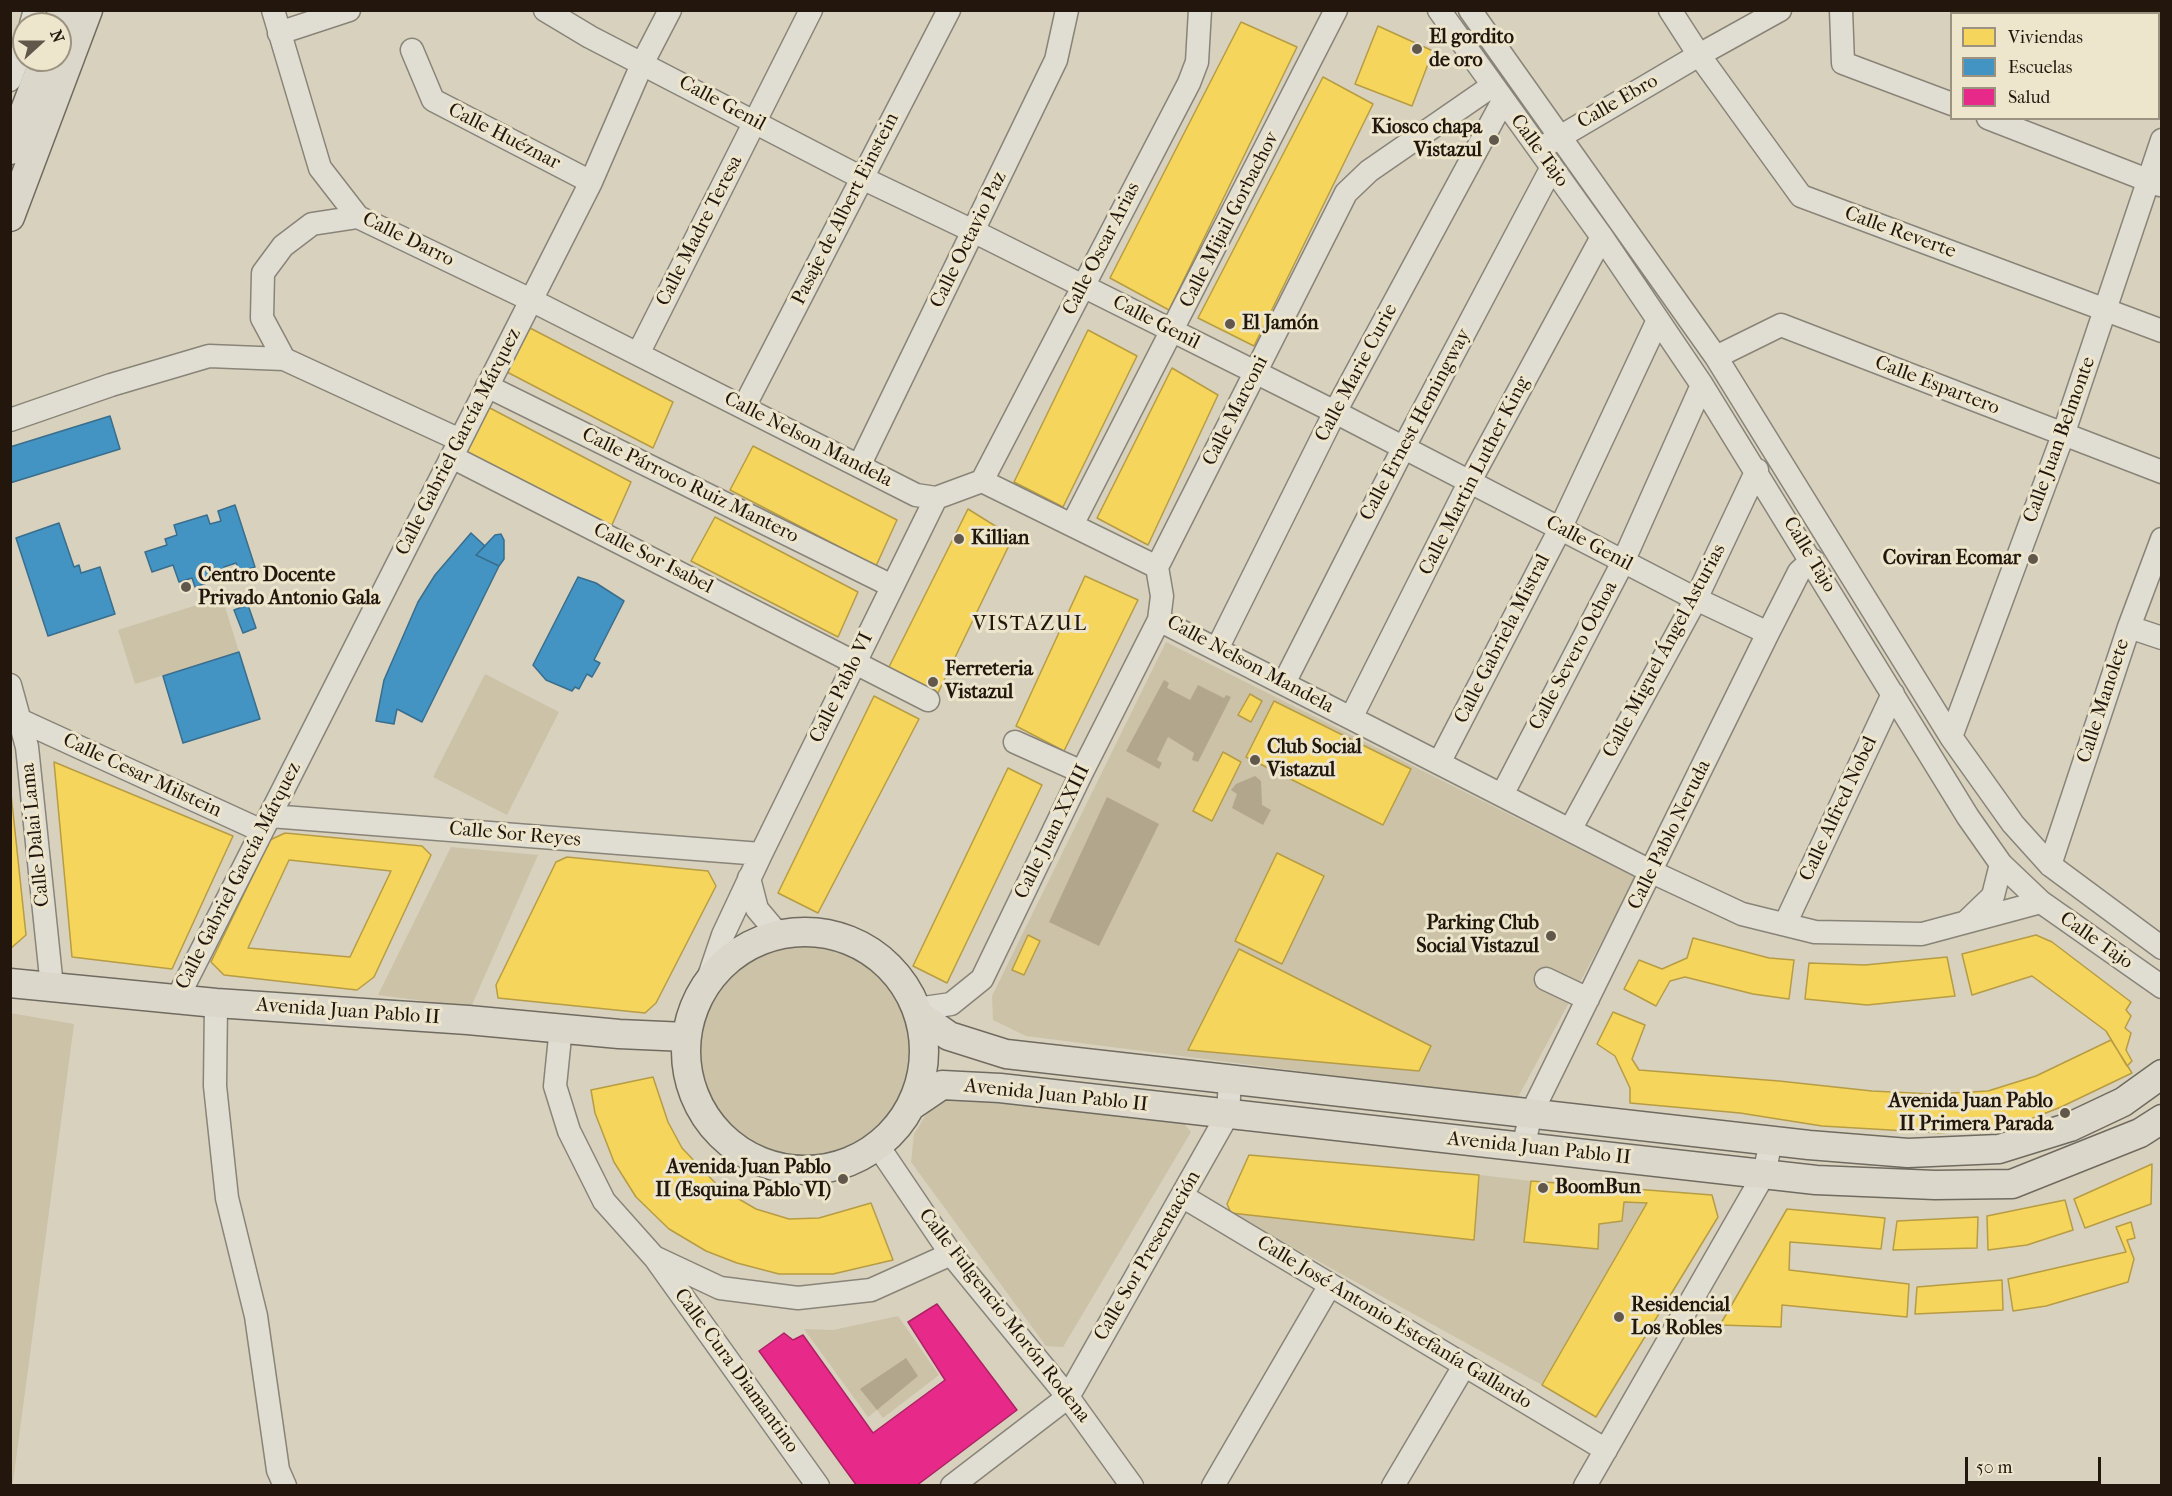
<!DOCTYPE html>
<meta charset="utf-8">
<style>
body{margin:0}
#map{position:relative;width:2172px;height:1496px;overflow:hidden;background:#d8d1bd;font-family:"IM FELL French Canon",serif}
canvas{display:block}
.frame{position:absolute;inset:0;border:12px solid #22160d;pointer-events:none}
.legend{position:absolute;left:1950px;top:12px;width:210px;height:108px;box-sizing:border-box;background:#ede5cc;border:2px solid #9c9280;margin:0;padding:8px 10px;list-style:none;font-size:18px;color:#22160d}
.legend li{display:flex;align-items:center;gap:12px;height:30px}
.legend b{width:30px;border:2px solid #9c9280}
.north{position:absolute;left:12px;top:12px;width:60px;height:60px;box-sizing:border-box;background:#ede5cc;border:2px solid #9c9280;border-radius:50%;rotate:69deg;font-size:16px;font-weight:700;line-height:24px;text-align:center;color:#22160d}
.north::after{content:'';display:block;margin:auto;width:21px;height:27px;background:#62574b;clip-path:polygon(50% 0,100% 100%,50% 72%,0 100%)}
.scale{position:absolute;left:1965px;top:1457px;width:136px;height:27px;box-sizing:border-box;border:3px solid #22160d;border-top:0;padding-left:8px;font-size:18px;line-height:21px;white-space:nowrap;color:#22160d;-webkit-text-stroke:4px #ede5cc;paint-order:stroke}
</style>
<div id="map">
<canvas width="2172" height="1496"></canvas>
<div class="frame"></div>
<ul class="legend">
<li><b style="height:16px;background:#f6d55c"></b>Viviendas</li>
<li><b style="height:16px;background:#4393c3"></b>Escuelas</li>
<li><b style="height:16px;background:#e7298a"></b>Salud</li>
</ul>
<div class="north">N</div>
<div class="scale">50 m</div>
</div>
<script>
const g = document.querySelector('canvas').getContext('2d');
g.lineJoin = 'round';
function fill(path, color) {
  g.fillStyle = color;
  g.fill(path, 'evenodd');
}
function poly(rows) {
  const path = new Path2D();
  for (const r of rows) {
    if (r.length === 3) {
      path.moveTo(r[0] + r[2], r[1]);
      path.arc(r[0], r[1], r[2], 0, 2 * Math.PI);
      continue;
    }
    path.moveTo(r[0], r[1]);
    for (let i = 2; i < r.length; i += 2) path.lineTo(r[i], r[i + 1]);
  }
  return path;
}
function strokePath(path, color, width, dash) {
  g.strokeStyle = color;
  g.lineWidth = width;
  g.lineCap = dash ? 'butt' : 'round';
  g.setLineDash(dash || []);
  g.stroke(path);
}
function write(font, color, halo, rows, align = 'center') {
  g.font = font + ' "IM FELL French Canon",serif';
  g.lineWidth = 6;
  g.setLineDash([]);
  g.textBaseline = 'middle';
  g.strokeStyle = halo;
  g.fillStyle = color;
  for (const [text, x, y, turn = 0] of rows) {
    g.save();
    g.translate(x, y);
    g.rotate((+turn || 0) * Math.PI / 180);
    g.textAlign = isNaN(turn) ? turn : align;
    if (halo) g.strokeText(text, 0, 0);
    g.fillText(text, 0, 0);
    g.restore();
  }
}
fill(poly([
 [222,597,239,652,135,684,118,630],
 [1166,642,1636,878,1517,1099,1026,1036,993,1020,992,996],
 [485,674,559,712,507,815,433,777],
 [451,847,538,855,471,1007,378,995],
 [805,1052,118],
 [10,1013,74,1024,13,1482,11,1486],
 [970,1097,1181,1120,1191,1132,1063,1347,1046,1346,911,1162,914,1134,930,1108,950,1099],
 [1480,1175,1531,1181,1524,1242,1598,1249,1599,1224,1622,1221,1624,1202,1647,1203,1542,1385,1231,1213,1473,1240],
 [898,1316,939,1375,883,1418,877,1410,868,1417,804,1329,833,1330]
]), '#ccc2a7');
fill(poly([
 [1164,680,1169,683,1167,688,1190,700,1198,685,1224,698,1226,695,1231,697,1198,762,1192,760,1194,753,1168,737,1157,760,1162,763,1159,769,1126,751],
 [1255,776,1261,781,1262,805,1271,810,1263,825,1232,808,1237,794,1231,790,1236,784],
 [1107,797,1159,824,1099,946,1049,922],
 [906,1358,918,1376,877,1410,860,1389]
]), '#b2a78d');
const homes = poly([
 [1241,22,1297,47,1169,310,1110,278,1241,22],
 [1378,26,1433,51,1412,106,1355,84,1378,26],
 [1323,77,1373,104,1254,346,1198,318,1323,77],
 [530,328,673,402,653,448,507,372,530,328],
 [1088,330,1137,356,1063,507,1014,482,1088,330],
 [1172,368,1218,395,1148,545,1097,518,1172,368],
 [488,407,631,482,611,527,465,451,488,407],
 [753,446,897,520,876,566,730,490,753,446],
 [968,509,1013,537,936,697,887,671,968,509],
 [715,517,858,592,838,637,691,561,715,517],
 [1085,576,1138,600,1064,751,1016,726,1085,576],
 [1250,694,1262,701,1251,722,1238,715,1250,694],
 [874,696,919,719,818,913,778,893,874,696],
 [1274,701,1411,769,1383,825,1246,757,1274,701],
 [1223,752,1241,762,1212,821,1193,811,1223,752],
 [54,762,233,836,172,969,72,957,54,762],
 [1008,768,1042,785,947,983,913,966,1008,768],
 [10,784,26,935,10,949,10,784],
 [285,833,422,846,431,855,374,977,357,990,224,975,211,962,270,840,285,833],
 [289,860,391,871,350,957,248,948,289,860],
 [1277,853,1324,876,1282,964,1235,941,1277,853],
 [567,857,708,871,716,886,656,1003,645,1013,498,998,496,985,556,862,567,857],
 [1028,935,1040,941,1024,975,1012,970,1028,935],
 [2036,935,2052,942,2131,1002,2126,1010,2131,1016,2125,1028,2131,1033,2126,1050,2132,1061,2127,1066,2106,1031,2032,976,1972,995,1962,954,2036,935],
 [1693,938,1769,958,1794,960,1789,999,1753,994,1685,977,1670,981,1656,1006,1624,989,1639,960,1662,969,1687,958,1693,938],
 [1239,949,1431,1046,1419,1071,1188,1050,1239,949],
 [1947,957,1955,996,1867,1005,1805,999,1809,963,1865,965,1947,957],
 [1613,1012,1645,1025,1632,1059,1639,1070,1779,1081,1872,1091,1933,1094,1988,1091,2036,1076,2111,1040,2132,1073,2061,1107,2018,1124,1941,1133,1822,1126,1740,1113,1630,1103,1630,1088,1615,1056,1597,1044,1613,1012],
 [653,1077,668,1122,682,1148,720,1188,756,1209,789,1219,819,1218,871,1203,893,1260,833,1274,779,1274,737,1263,706,1251,669,1229,636,1197,614,1162,595,1113,591,1090,653,1077],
 [1249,1155,1479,1175,1474,1240,1231,1213,1227,1204,1249,1155],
 [2152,1164,2151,1204,2085,1228,2074,1199,2152,1164],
 [1531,1181,1712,1195,1718,1217,1596,1417,1542,1385,1647,1203,1624,1202,1622,1221,1599,1224,1598,1249,1524,1242,1531,1181],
 [2065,1200,2073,1230,2027,1245,1988,1250,1987,1216,2065,1200],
 [1787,1209,1885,1218,1881,1249,1790,1242,1789,1270,1909,1284,1907,1317,1782,1305,1781,1327,1720,1325,1787,1209],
 [1978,1217,1977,1248,1893,1250,1897,1221,1978,1217],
 [2131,1222,2135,1238,2127,1240,2134,1259,2128,1282,2046,1306,2013,1311,2008,1279,2126,1252,2116,1227,2131,1222],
 [2002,1280,2003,1310,1915,1314,1917,1287,2002,1280]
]);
fill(homes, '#f6d55c');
strokePath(homes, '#b69c44', 1.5);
const schools = poly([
 [110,416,120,449,10,483,10,447,110,416],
 [235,505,255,567,240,572,236,563,224,567,227,576,195,587,192,578,179,582,173,565,152,572,145,552,167,545,165,539,177,535,174,525,207,515,210,524,221,521,218,511,235,505],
 [59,523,74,567,79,565,81,573,100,567,115,614,48,636,16,538,59,523],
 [471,533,485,546,476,555,499,566,422,722,397,709,394,724,376,721,384,680,418,602,435,575,471,533],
 [501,534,504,540,504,559,499,566,476,555,495,535,501,534],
 [578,577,596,583,624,601,594,660,600,663,592,677,587,674,579,689,575,687,572,691,546,680,533,665,578,577],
 [248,605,256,628,243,633,234,610,248,605],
 [239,652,260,719,183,743,163,676,239,652]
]);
fill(schools, '#4393c3');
strokePath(schools, '#396e8c', 1.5);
const health = poly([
 [937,1304,1017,1410,916,1486,857,1486,759,1351,784,1333,793,1340,803,1335,873,1433,945,1380,908,1322,937,1304]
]);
fill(health, '#e7298a');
strokePath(health, '#ac2364', 1.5);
const minor = poly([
 [273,10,320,168,358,217,531,300,916,495,936,498,982,481,1157,567,1162,596,1159,620,1082,772,982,979,951,1004,917,1009],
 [545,10,590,37,862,178,973,231,1335,412,1696,599,1768,633],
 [1439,10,1602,237,1702,385,1968,817,2001,864,2041,902,2162,987],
 [1470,10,1716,357,1951,737,2013,824,2050,865,2162,948],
 [1670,10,1699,55,1780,10],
 [1841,10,1843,63,1952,104],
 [31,24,35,10],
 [279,33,349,10],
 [412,50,433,100,591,182],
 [10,80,24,42],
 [1988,118,2160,185],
 [1548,144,1699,55,1801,196,2162,331],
 [638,354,811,10],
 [1716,357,1781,325,2162,472],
 [284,359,262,318,263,273,283,246,312,224,358,217],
 [487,386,892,586],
 [744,407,949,10],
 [10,420,111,385,209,356,284,359,460,440],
 [452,457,928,700],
 [859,466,1056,60,1067,10],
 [982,481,1189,83,1197,62,1200,10],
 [1072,525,1336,10],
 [1157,567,1346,193,1369,171,1492,86],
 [1159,620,1652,872,1742,914,1815,932,1922,934,2041,902],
 [2129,627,2162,638],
 [1217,649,1335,412,1503,101],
 [1284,683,1404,447,1551,169],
 [10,685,27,747,52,987],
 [1351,718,1470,481,1602,237],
 [22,721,262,831],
 [1951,737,2063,435,2162,140],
 [1015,742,1082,772],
 [1439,763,1560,529,1658,320],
 [1502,795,1623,562,1702,385],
 [270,816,761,854],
 [1570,830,1696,599,1757,470],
 [2050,865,2129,627,2162,539],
 [749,878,757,909,778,934],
 [1966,922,1993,896,2001,864],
 [1785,924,1893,694],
 [1546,979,1588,999],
 [707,982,723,935,761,854,936,498],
 [177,999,591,182,643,62,670,10],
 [216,1003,215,1086,227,1198,256,1316,278,1470,285,1486],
 [561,1027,555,1086,569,1131,604,1201,654,1257,720,1288,798,1298,871,1290,951,1254],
 [878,1146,951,1254,1068,1397,1132,1486],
 [1523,1147,1531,1114,1768,633,1799,572,1812,560],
 [1182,1196,1606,1450],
 [655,1258,818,1486],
 [952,1486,1068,1397,1228,1114,1230,1080],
 [1213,1486,1330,1285],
 [1393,1486,1464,1366],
 [1585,1486,1764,1174,1771,1141]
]);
const major = poly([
 [58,24,63,10],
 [10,150,44,60],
 [10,217,88,10],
 [805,1051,119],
 [10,983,216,1003,468,1020,619,1034,686,1037],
 [919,1015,949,1036,1006,1054,1809,1145,1908,1153,1999,1149,2070,1127,2123,1102,2162,1074],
 [911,1106,942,1085,1000,1088,1816,1180,1935,1185,2012,1184,2140,1133,2162,1119]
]);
strokePath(minor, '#898478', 25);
strokePath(major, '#706b60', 31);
strokePath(minor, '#e0ddd3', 22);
strokePath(major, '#dbd7cb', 28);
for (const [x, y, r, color] of [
 [1417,49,6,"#62574b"],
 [1494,140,6,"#62574b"],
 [1230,324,6,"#62574b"],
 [959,539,6,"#62574b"],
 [2033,559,6,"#62574b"],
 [186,587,6,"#62574b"],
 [933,682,6,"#62574b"],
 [1255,760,6,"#62574b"],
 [1551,936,6,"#62574b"],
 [2065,1113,6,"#62574b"],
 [843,1179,6,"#62574b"],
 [1543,1188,6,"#62574b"],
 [1619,1317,6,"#62574b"]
]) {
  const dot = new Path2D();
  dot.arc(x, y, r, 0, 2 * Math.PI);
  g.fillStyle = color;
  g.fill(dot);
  strokePath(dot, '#ede5cc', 2);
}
write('bold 20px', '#22160d', '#ede5cc', [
 ["El gordito",1429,38],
 ["de oro",1429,61],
 ["Kiosco chapa",1482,128,"right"],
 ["Vistazul",1482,151,"right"],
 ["El Jamón",1242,324],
 ["Killian",971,539],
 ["Coviran Ecomar",2021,559,"right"],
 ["Centro Docente",198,576],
 ["Privado Antonio Gala",198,599],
 ["Ferreteria",945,670],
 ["Vistazul",945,693],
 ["Club Social",1267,748],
 ["Vistazul",1267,771],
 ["Parking Club",1539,924,"right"],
 ["Social Vistazul",1539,947,"right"],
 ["Avenida Juan Pablo",2053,1102,"right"],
 ["II Primera Parada",2053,1125,"right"],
 ["Avenida Juan Pablo",831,1168,"right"],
 ["II (Esquina Pablo VI)",831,1191,"right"],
 ["BoomBun",1555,1188],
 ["Residencial",1631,1306],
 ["Los Robles",1631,1329]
], 'left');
write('20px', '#22160d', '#ede5cc', [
 ["Calle Ebro",1618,102,-30],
 ["Calle Genil",722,104,28],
 ["Calle Huéznar",504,137,27],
 ["Calle Tajo",1539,151,54],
 ["Pasaje de Albert Einstein",846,209,-63],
 ["Calle Mijail Gorbachov",1230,220,-63],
 ["Calle Madre Teresa",700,231,-63],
 ["Calle Reverte",1900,233,20],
 ["Calle Darro",408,240,26],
 ["Calle Octavio Paz",969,240,-64],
 ["Calle Oscar Arias",1102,249,-63],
 ["Calle Genil",1156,323,27],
 ["Calle Marie Curie",1357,373,-62],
 ["Calle Espartero",1937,386,21],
 ["Calle Marconi",1236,411,-63],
 ["Calle Ernest Hemingway",1416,425,-62],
 ["Calle Nelson Mandela",808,440,27],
 ["Calle Juan Belmonte",2060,440,-70],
 ["Calle Gabriel García Márquez",459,442,-63],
 ["Calle Martin Luther King",1475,476,-63],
 ["Calle Párroco Ruiz Mantero",690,486,26],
 ["Calle Genil",1589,544,28],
 ["Calle Tajo",1809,555,59],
 ["Calle Sor Isabel",653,559,27],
 ["Calle Gabriela Mistral",1503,639,-63],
 ["Calle Miguel Ángel Asturias",1665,651,-62],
 ["Calle Severo Ochoa",1574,656,-62],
 ["Calle Nelson Mandela",1250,665,28],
 ["Calle Pablo VI",842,688,-64],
 ["Calle Manolete",2104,701,-72],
 ["Calle Cesar Milstein",142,776,25],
 ["Calle Alfred Nobel",1839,809,-65],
 ["Calle Juan XXIII",1053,832,-64],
 ["Calle Dalai Lama",36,835,-96],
 ["Calle Sor Reyes",515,835,5],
 ["Calle Pablo Neruda",1670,835,-64],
 ["Calle Gabriel García Márquez",239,876,-63],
 ["Calle Tajo",2096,941,35],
 ["Avenida Juan Pablo II",348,1012,4],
 ["Avenida Juan Pablo II",1056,1096,6],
 ["Avenida Juan Pablo II",1539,1149,6],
 ["Calle Sor Presentación",1148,1256,-60],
 ["Calle Fulgencio Morón Rodena",1004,1316,52],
 ["Calle José Antonio Estefanía Gallardo",1394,1323,31],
 ["Calle Cura Diamantino",736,1371,54]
]);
g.letterSpacing = '1.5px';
write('21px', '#22160d', '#ede5cc', [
 ["VISTAZUL",1030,625]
]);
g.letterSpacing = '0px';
</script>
